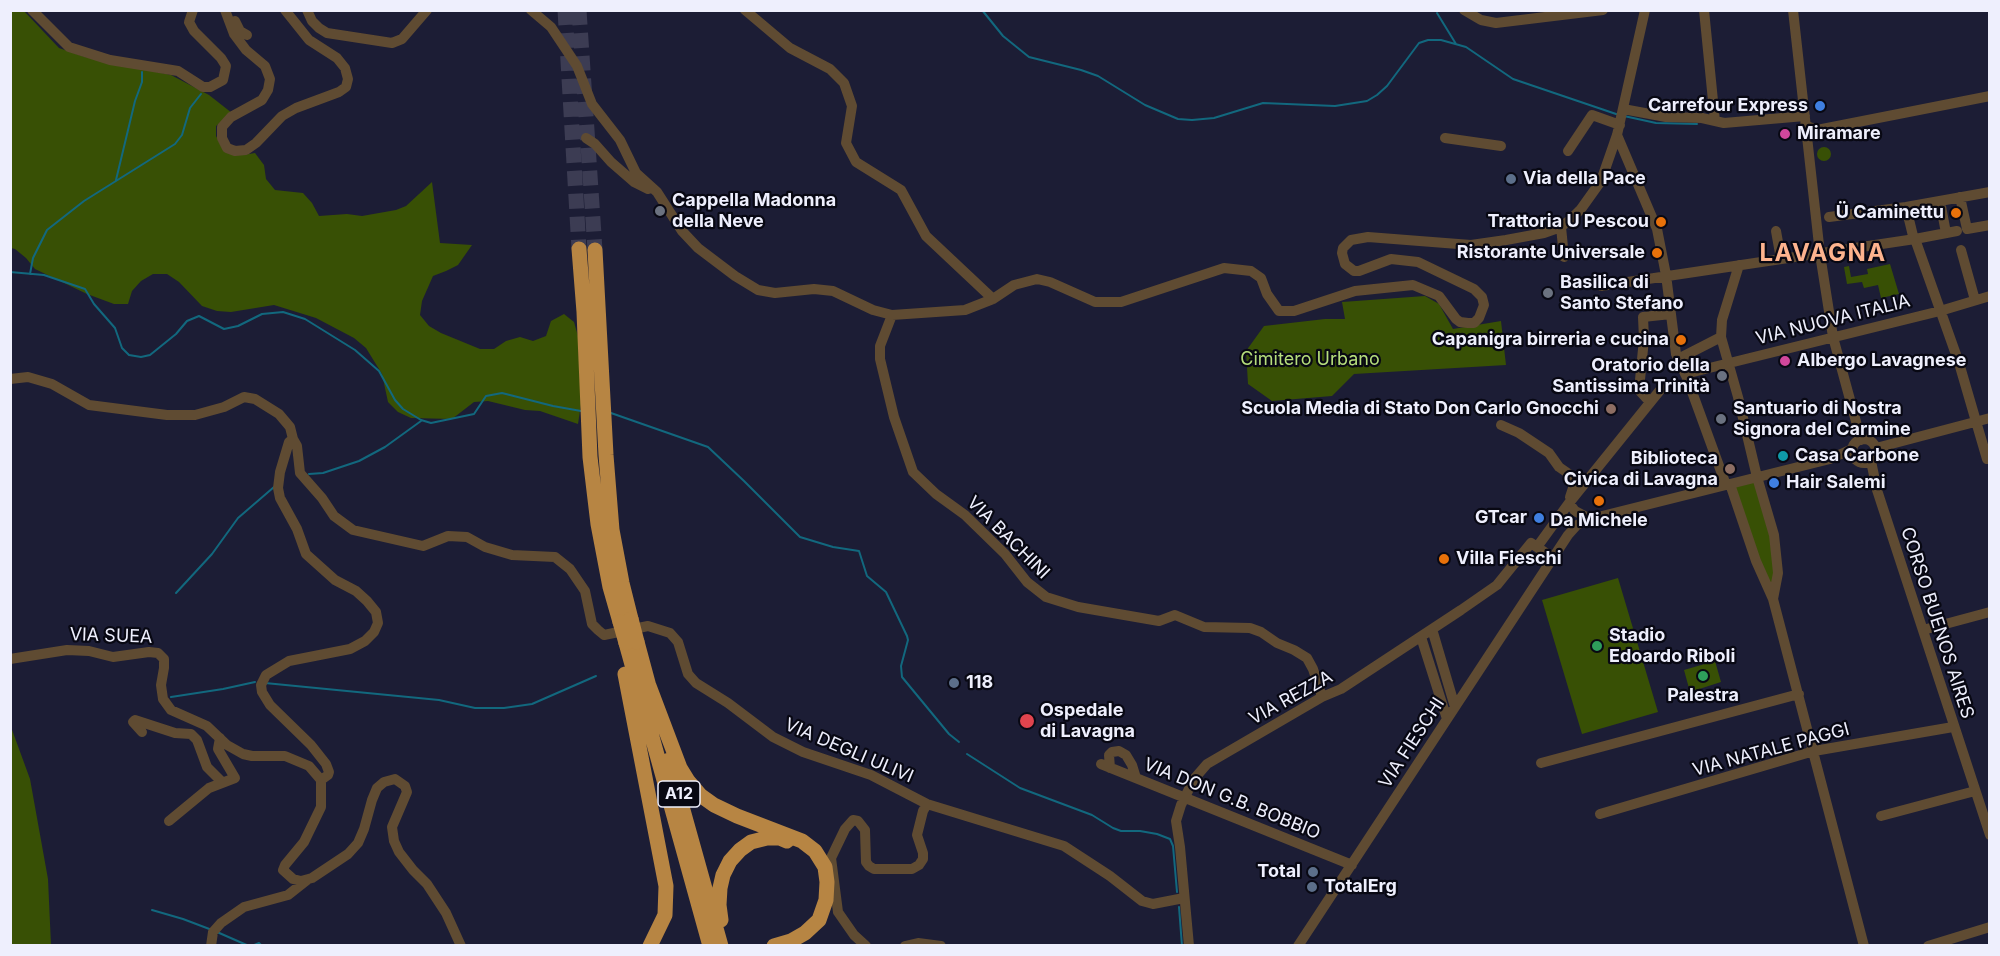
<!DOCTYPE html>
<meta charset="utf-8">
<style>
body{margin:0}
#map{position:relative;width:2000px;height:956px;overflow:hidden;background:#1c1d35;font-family:Inter,sans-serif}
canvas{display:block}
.frame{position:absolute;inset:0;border:12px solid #eeeffd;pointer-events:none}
</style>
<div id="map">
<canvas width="2000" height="956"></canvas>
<div class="frame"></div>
</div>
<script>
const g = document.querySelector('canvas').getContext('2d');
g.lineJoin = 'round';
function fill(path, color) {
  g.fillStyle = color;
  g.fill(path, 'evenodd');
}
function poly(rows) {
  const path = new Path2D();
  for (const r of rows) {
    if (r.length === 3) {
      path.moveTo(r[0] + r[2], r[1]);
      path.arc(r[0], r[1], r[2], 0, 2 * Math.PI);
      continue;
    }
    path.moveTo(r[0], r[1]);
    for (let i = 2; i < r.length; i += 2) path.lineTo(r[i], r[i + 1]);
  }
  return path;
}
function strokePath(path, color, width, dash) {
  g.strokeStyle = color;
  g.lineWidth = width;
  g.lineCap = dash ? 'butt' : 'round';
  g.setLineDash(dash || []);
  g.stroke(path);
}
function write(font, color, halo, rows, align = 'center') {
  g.font = font + ' Inter,sans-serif';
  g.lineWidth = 4.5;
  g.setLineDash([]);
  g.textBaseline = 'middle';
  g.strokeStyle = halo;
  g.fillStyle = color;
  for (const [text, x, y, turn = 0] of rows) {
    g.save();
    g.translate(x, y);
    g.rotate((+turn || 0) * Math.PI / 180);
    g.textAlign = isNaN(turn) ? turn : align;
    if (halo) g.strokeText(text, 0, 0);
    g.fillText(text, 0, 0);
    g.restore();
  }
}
fill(poly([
 [10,11,24,11,59,48,85,57,171,75,209,95,232,113,216,126,216,136,223,149,243,155,255,153,264,165,266,179,275,190,303,193,312,203,319,216,347,214,362,216,396,210,406,206,432,182,440,243,472,245,458,265,446,271,433,276,422,301,420,315,429,326,441,333,480,349,494,349,506,341,520,337,533,341,546,336,551,321,564,314,574,322,578,336,581,404,578,424,540,411,525,410,488,401,474,402,452,419,411,418,398,412,388,402,382,374,366,348,354,338,316,318,274,305,231,312,217,311,202,306,179,282,167,274,153,274,141,281,132,291,128,304,114,304,87,294,35,269,26,258,15,249,11,248],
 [1824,154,7],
 [1890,264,1899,294,1881,298,1878,285,1864,288,1862,282,1847,284,1844,267,1849,266,1851,277,1868,274,1867,269],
 [1425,296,1439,304,1453,329,1501,321,1506,365,1354,374,1332,396,1272,401,1248,384,1246,351,1264,326,1325,319,1345,319,1342,302],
 [1754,480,1772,535,1776,573,1773,595,1732,485],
 [1618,578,1658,712,1582,734,1542,600],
 [1715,661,1721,682,1690,692,1684,670],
 [11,727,30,779,48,879,51,945,11,945]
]), '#385005');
strokePath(poly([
 [982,10,1003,36,1029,57,1081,70,1098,76,1145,105,1178,119,1192,120,1214,118,1263,103,1335,106,1367,101,1377,95,1387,86,1419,43,1428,40,1441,40,1466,47,1513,79,1619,115],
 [1437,13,1456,44],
 [1624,116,1656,123,1697,124],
 [116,180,135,101,142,82,142,72],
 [10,272,44,275,85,289,94,304,115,328,122,348,129,355,141,357,150,355,176,334,187,321,199,316,224,329,238,326,262,314,283,312,305,319,355,350,379,371,395,400,403,409,421,420,431,423,474,414,486,396,502,393,553,406,581,411],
 [30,274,33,258,47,230,84,201,175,144,182,135,190,108,201,94],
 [611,413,708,447,744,481,800,537,833,547,859,551,867,576,886,592,907,636,908,640,901,666,902,677,949,734,959,742],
 [309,474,323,473,359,461,385,447,421,421],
 [176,593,212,554,238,518,274,487],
 [265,683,439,700,475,708,504,708,532,704,596,676],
 [171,697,223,689,255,682],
 [967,754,1020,788,1092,815,1113,828,1121,831,1140,831,1157,834,1170,839,1173,846,1177,892],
 [1179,907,1182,946],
 [152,910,183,919,212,930],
 [217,932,249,946],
 [481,945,484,946],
 [252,946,259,943,262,946]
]), '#12687e', 2);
strokePath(poly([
 [565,10,579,249],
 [579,10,595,250]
]), '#3c3c53', 15, [15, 8]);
strokePath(poly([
 [32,10,69,47,110,60,178,71,203,87,210,87,223,80,226,66,221,58,194,31,189,22,193,10],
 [225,10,234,34,246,50,265,66,270,79,268,90,262,100,231,117,222,127,222,138,227,148,235,151,246,150,256,143,282,116,296,108,339,92,346,87,348,79,345,68,337,58,309,40,285,10],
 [307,10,312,21,319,28,327,33,392,43,402,39,427,10],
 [531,10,551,27,577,66,592,104,620,140,636,173,657,192,682,231,698,248,735,276,758,290,775,293,814,289,833,291,873,310,892,315,965,310,993,299,1014,285,1037,279,1050,282,1095,302,1121,302,1224,268,1251,271,1261,278,1267,294,1279,311,1294,311,1355,291,1413,285,1439,296,1456,319,1460,322,1468,323,1474,323,1479,318,1484,305,1482,297,1474,289,1418,262,1391,259,1359,271,1354,271,1345,264,1342,253,1343,248,1351,240,1368,237,1471,245,1506,240,1544,233,1561,227,1572,218,1581,209,1601,181,1617,135,1645,10],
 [745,10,790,48,830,69,844,83,852,106,846,143,856,162,901,190,926,236,993,299],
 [1464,10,1481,20,1496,23,1603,10],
 [1704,10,1715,121],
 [1793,10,1820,254,1833,337,1861,440],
 [235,21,240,31,247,35],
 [1623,109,1666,117,1702,118,1724,123,1805,116],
 [1805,125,1817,130,1990,96],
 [1617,135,1657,229,1666,275,1676,354,1687,378,1726,485],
 [586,138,595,144,611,162,634,182,648,189],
 [1445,138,1501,146],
 [1568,151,1592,115,1620,125],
 [1960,197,1967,229,1990,225],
 [1940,201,1946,233],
 [1906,207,1914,240],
 [1829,217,1906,207,1990,192],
 [1561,227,1564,257],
 [1776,231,1781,259],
 [1915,239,1959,363,1987,459],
 [1961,250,1975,300],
 [1739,265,1722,320,1721,337,1738,397,1757,477,1774,535,1778,573,1773,599],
 [1601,286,1915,239,1957,231],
 [892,315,880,346,880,359,894,417,913,472,936,494,965,515,1005,554,1027,582,1046,597,1078,607,1159,621,1175,615,1204,627,1250,628,1261,632,1277,643,1294,650,1307,658,1313,669,1322,697],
 [1678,359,1721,337],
 [1685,374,1940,311,1990,296],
 [10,379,28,377,52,384,89,405,167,415,195,415,224,407,244,397,255,399,279,414,290,427,293,439],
 [1650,402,1639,390,1644,339,1643,317,1671,314],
 [1501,425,1519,433,1549,453,1559,467,1572,476,1574,485,1570,497],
 [1864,451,12],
 [1876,448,1990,418],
 [1871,461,1877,490,1990,835],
 [1730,484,1756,561,1773,599,1864,946],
 [1569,503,1575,511,1590,519],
 [1537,547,1569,503,1661,389],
 [1432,629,1455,707],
 [1923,630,1990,612],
 [1421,637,1447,719],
 [10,659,67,650,89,651,113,657,149,652,158,653,164,659,164,668,161,685,163,699,171,710,207,726,227,745,243,754,252,756,285,756,309,766,321,780,321,807,304,842,285,865,283,870,293,879,301,881,312,878,348,854,358,843,364,829,372,800,377,788,384,782,395,779,405,786,407,792,392,827,394,841,399,852,413,870,427,884,446,913,461,946],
 [142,732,133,722,135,720,175,733,191,734,197,740,207,767,222,782],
 [1541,763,1799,694],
 [1101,764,1352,865],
 [1110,768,1109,755,1112,752,1119,751,1126,755,1132,765,1136,778],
 [321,780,328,775,329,772,326,764,311,745,270,705,262,692,261,685,266,675,289,661,350,649,365,641,374,632,378,623,376,612,367,601,356,591,335,580,306,554,297,529,280,498,278,488,280,472,289,442,293,439,297,446,300,473,322,498,334,516,353,530,423,546,448,536,467,537,485,547,512,555,555,557,570,569,585,591,592,624,598,630,604,635,648,626,670,633,678,642,688,674,696,683,728,703,773,737,803,752,871,775,927,804,1064,846,1110,876,1142,901,1153,904,1184,898],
 [1600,814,1814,751,1953,727],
 [1881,816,1975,791],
 [169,821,209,788,235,778,218,749,220,738],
 [211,946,213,932,221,923,244,907,288,895,307,880],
 [866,946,854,935,838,912,831,858,845,829,853,820,858,821,865,830,866,862,869,866,874,869,912,869,919,865,923,859,923,853,917,835,923,811,927,804],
 [905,946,918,943,941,946],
 [1189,946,1180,847,1176,821,1181,805,1194,779,1207,764,1322,697,1341,689,1461,610,1497,585,1531,543,1553,558],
 [1298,946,1568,535,1577,525,1590,519,1830,459,1852,449],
 [1928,946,1990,927]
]), '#5f4b32', 10);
strokePath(poly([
 [579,249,584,312,590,457,598,524,610,587,620,622],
 [595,250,606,455,612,530,622,583,631,619],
 [637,642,651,694],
 [626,643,710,946],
 [625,674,666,886,665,915,650,946],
 [649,686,680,768,688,781,700,795,714,805,737,816,802,841,815,851,825,867,827,882,826,900,819,920,805,933,791,941,774,946],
 [669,760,721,946],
 [721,920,719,905,720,888,723,875,730,861,740,850,751,842,767,838,780,838,787,841]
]), '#b78543', 15);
strokePath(poly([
 [631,619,637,642],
 [620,622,626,643]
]), '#b78543', 15);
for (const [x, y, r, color] of [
 [1820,106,6,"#3f7fe0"],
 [1785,134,6,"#d1479c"],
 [1511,179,6,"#5c6f8a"],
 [660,211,6,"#6b7280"],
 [1956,213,6,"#e8710a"],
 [1661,222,6,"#e8710a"],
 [1657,253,6,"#e8710a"],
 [1548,293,6,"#6b7280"],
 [1681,340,6,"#e8710a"],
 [1785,361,6,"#d1479c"],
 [1722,376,6,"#6b7280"],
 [1611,409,6,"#8d6e63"],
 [1721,419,6,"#6b7280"],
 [1783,456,6,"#0f9aa8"],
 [1730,469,6,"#8d6e63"],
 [1774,483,6,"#3f7fe0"],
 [1599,501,6,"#e8710a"],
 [1539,518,6,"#3f7fe0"],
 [1444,559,6,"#e8710a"],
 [1597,646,6,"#2e9e5b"],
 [1703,676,6,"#2e9e5b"],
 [954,683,6,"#5c6f8a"],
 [1027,721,8,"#e0444e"],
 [1313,872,6,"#5c6f8a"],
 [1312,887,6,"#5c6f8a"]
]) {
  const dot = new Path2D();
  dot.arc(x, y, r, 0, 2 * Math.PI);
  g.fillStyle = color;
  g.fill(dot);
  strokePath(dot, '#080813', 2);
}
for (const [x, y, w] of [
 [679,794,42]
]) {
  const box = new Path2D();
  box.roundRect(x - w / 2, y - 13, w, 26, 4.5);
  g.fillStyle = '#080813';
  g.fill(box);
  strokePath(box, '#eeeffd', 1.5);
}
write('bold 16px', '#eeeffd', null, [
 ["A12",679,794]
]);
write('bold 18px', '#eeeffd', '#080813', [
 ["Carrefour Express",1808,106,"right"],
 ["Miramare",1797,134],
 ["Via della Pace",1523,179],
 ["Cappella Madonna",672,201],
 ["della Neve",672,222],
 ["Ü Caminettu",1944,213,"right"],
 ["Trattoria U Pescou",1649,222,"right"],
 ["Ristorante Universale",1645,253,"right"],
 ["Basilica di",1560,283],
 ["Santo Stefano",1560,304],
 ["Capanigra birreria e cucina",1669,340,"right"],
 ["Albergo Lavagnese",1797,361],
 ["Oratorio della",1710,366,"right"],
 ["Santissima Trinità",1710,387,"right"],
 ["Scuola Media di Stato Don Carlo Gnocchi",1599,409,"right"],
 ["Santuario di Nostra",1733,409],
 ["Signora del Carmine",1733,430],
 ["Casa Carbone",1795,456],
 ["Biblioteca",1718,459,"right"],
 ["Civica di Lavagna",1718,480,"right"],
 ["Hair Salemi",1786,483],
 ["GTcar",1527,518,"right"],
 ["Da Michele",1599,521,"center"],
 ["Villa Fieschi",1456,559],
 ["Stadio",1609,636],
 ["Edoardo Riboli",1609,657],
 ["118",966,683],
 ["Palestra",1703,696,"center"],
 ["Ospedale",1040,711],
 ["di Lavagna",1040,732],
 ["Total",1301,872,"right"],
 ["TotalErg",1324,887]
], 'left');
write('18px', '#eeeffd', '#080813', [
 ["VIA NUOVA ITALIA",1833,320,-14],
 ["VIA BACHINI",1008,538,45],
 ["CORSO BUENOS AIRES",1937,623,72],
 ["VIA SUEA",111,636,2],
 ["VIA REZZA",1291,698,-29],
 ["VIA FIESCHI",1412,743,-57],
 ["VIA NATALE PAGGI",1771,750,-15],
 ["VIA DEGLI ULIVI",849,751,23],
 ["VIA DON G.B. BOBBIO",1232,799,22]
]);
write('18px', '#b6de7c', '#080813', [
 ["Cimitero Urbano",1310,360]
]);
g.letterSpacing = '1.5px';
write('bold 24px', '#fdb38e', '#080813', [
 ["LAVAGNA",1823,254]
]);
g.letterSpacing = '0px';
</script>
